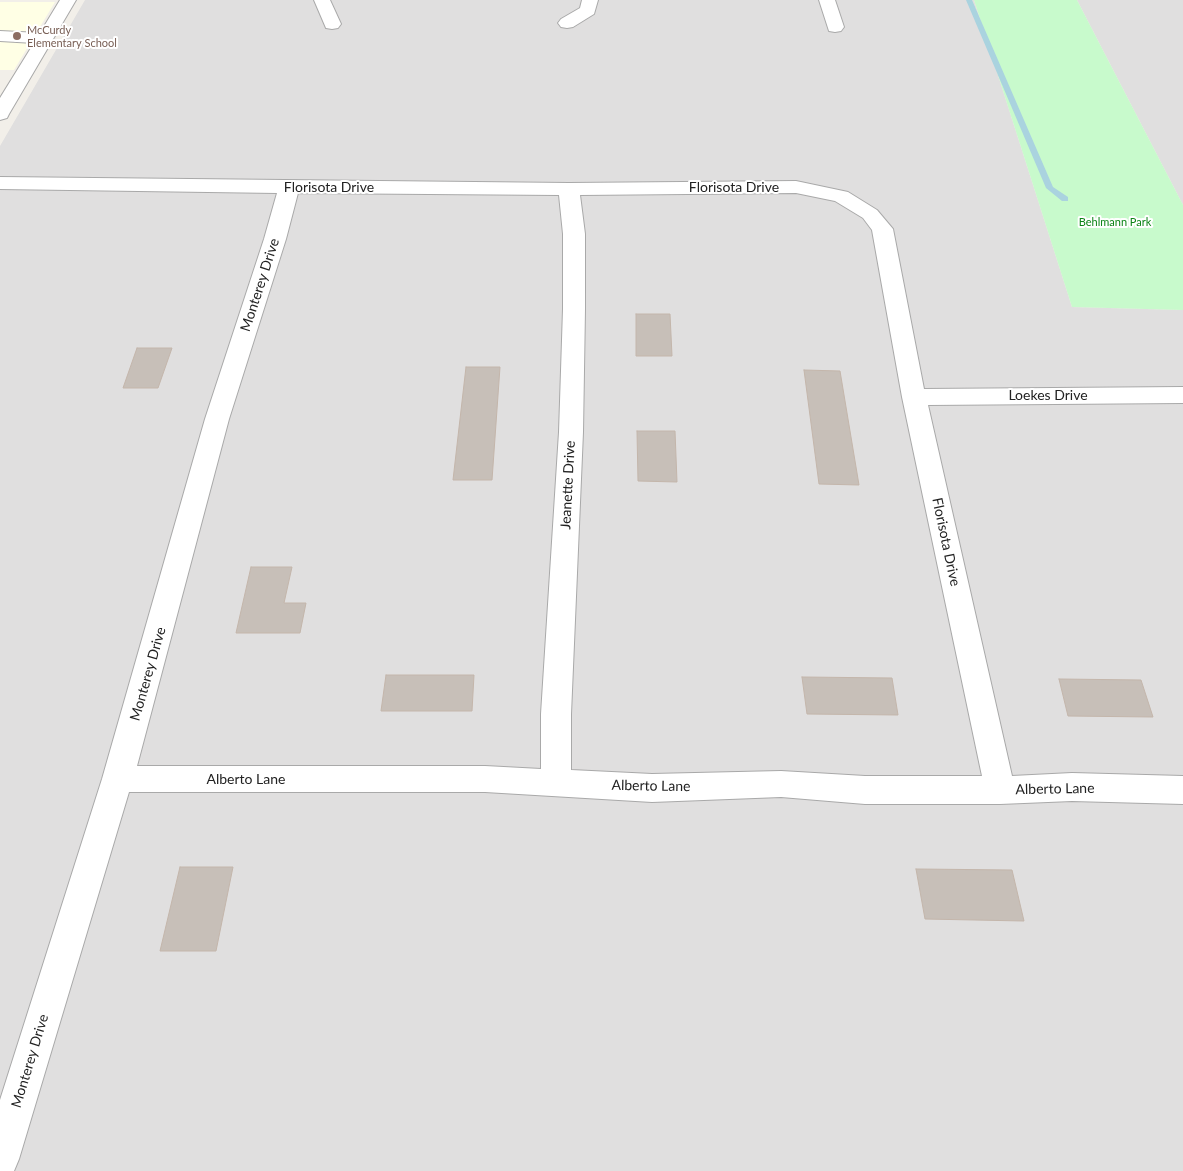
<!DOCTYPE html>
<style>
body{margin:0}
canvas{display:block;background:#f2efe9}
</style>
<canvas width="1183" height="1171"></canvas>
<script>
const g = document.querySelector('canvas').getContext('2d');
g.lineJoin = 'round';
function fill(path, color) {
  g.fillStyle = color;
  g.fill(path, 'evenodd');
}
function poly(rows) {
  const path = new Path2D();
  for (const r of rows) {
    path.moveTo(r[0], r[1]);
    for (let i = 2; i < r.length; i += 2) path.lineTo(r[i], r[i + 1]);
  }
  return path;
}
function strokePath(path, color, width, dash) {
  g.strokeStyle = color;
  g.lineWidth = width;
  g.lineCap = dash ? 'butt' : 'round';
  g.setLineDash(dash || []);
  g.stroke(path);
}
function write(font, color, halo, rows, align = 'center') {
  g.font = font + ' Lato,sans-serif';
  g.lineWidth = 4;
  g.setLineDash([]);
  g.textBaseline = 'middle';
  g.strokeStyle = halo;
  g.fillStyle = color;
  for (const [text, x, y, turn = 0] of rows) {
    g.save();
    g.translate(x, y);
    g.rotate((+turn || 0) * Math.PI / 180);
    g.textAlign = isNaN(turn) ? turn : align;
    if (halo) g.strokeText(text, 0, 0);
    g.fillText(text, 0, 0);
    g.restore();
  }
}
fill(poly([
 [85,0,974,0,1072,307,1183,310,1183,1171,0,1171,0,146],
 [1077,0,1183,0,1183,205]
]), '#e0dfdf');
fill(poly([
 [0,2,55,2,14,70,0,70]
]), '#ffffe5');
fill(poly([
 [974,0,1077,0,1183,205,1183,310,1072,307]
]), '#c8facc');
fill(poly([
 [966,0,972,0,1053,187,1068,197,1068,201,1062,201,1046,188,966,0]
]), '#aad3df');
const building = poly([
 [636,314,670,314,672,356,636,356,636,314],
 [137,348,172,348,158,388,123,388,137,348],
 [466,367,500,367,492,480,453,480,466,367],
 [804,370,840,371,859,485,819,484,804,370],
 [637,431,675,431,677,482,638,481,637,431],
 [251,567,292,567,284,603,306,603,300,633,236,633,251,567],
 [386,675,474,675,472,711,381,711,386,675],
 [802,677,892,678,898,715,807,714,802,677],
 [1059,679,1141,680,1153,717,1068,716,1059,679],
 [180,867,233,867,216,951,160,951,180,867],
 [916,869,1012,870,1024,921,925,919,916,869]
]);
fill(building, '#c7bfb8');
strokePath(building, '#c4b6ab', 1);
const minor = poly([
 [60,0,76,0,9,114,7,118,0,120,0,98,34,43,0,41,0,31,40,33,60,0],
 [314,0,330,0,341,24,338,28,332,29,326,28,314,0],
 [582,0,598,0,594,14,573,27,567,28,561,27,558,23,561,19,580,8,582,0],
 [819,0,835,0,844,27,841,31,835,32,829,31,819,0],
 [0,177,569,183,796,181,848,192,877,210,893,229,924,389,1183,387,1183,403,928,405,1012,776,1072,773,1183,776,1183,804,1072,801,1000,804,865,804,781,797,652,802,485,792,129,792,19,1159,14,1171,0,1171,0,1100,102,779,205,419,264,239,277,193,0,189,0,177],
 [298,193,559,195,563,234,563,309,559,432,541,714,541,769,485,766,137,766,229,419,286,239,298,193],
 [796,193,835,201,863,218,872,230,902,397,982,776,865,776,781,771,652,774,571,770,571,714,583,432,585,309,585,234,580,195,796,193]
]);
strokePath(minor, '#a9a9a9', 2);
fill(minor, '#fff');
for (const [x, y, r, color] of [
 [17,36,5,"#8d6e63"]
]) {
  const dot = new Path2D();
  dot.arc(x, y, r, 0, 2 * Math.PI);
  g.fillStyle = color;
  g.fill(dot);
  strokePath(dot, '#fff', 2);
}
write('11px', '#785e54', '#fff', [
 ["McCurdy",27,30],
 ["Elementary School",27,43]
], 'left');
write('11px', '#0c8416', '#fff', [
 ["Behlmann Park",1115,222]
]);
write('14px', '#222', '#fff', [
 ["Florisota Drive",329,187],
 ["Florisota Drive",734,187],
 ["Monterey Drive",260,285,-72],
 ["Loekes Drive",1048,395],
 ["Jeanette Drive",568,485,-87],
 ["Florisota Drive",946,542,78],
 ["Monterey Drive",148,674,-74],
 ["Alberto Lane",246,779],
 ["Alberto Lane",651,786,1],
 ["Alberto Lane",1055,789,-1],
 ["Monterey Drive",30,1061,-73]
]);
</script>
